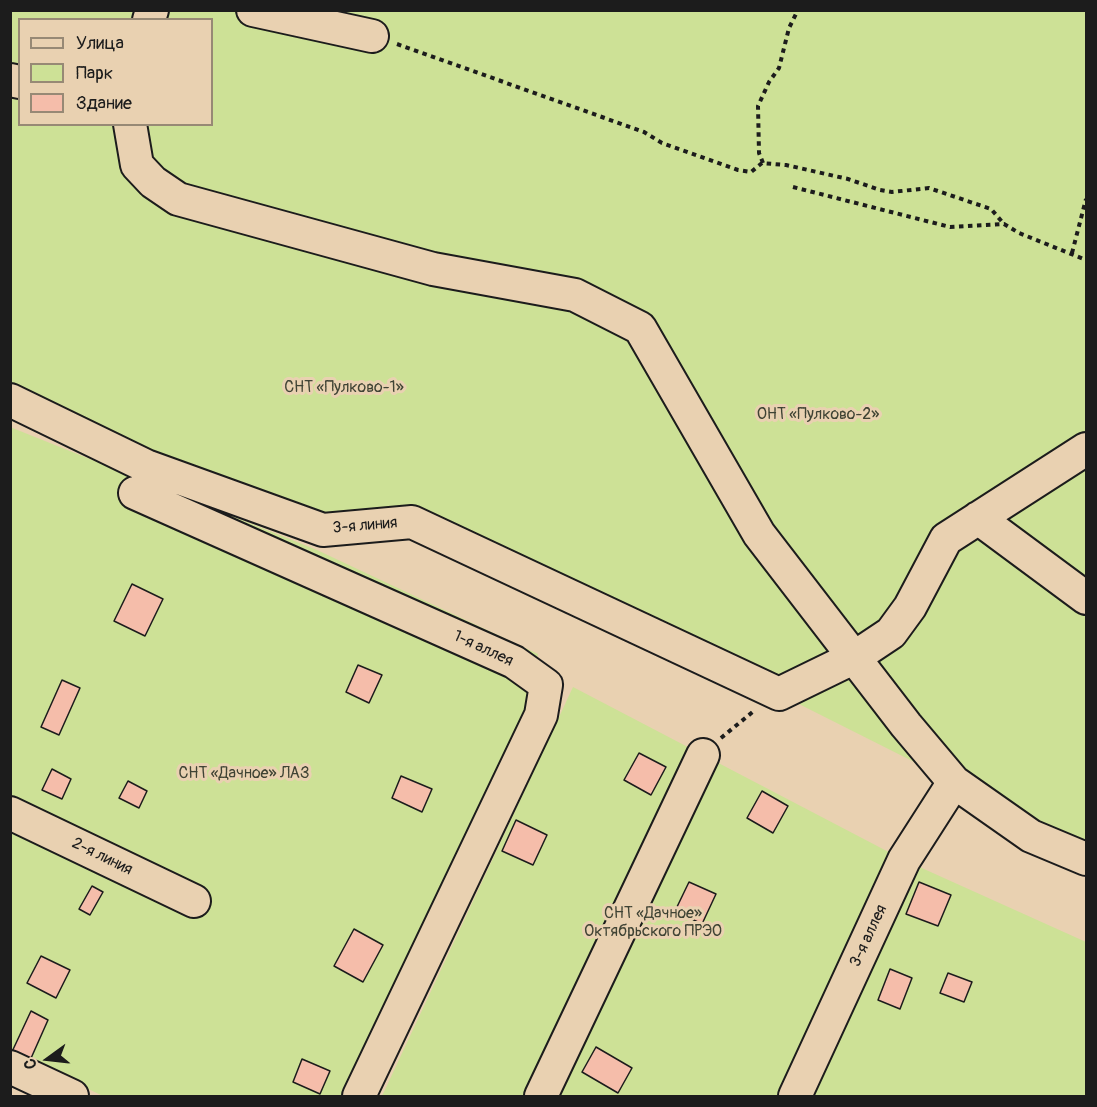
<!DOCTYPE html>
<meta charset="utf-8">
<style>
body{margin:0}
#map{position:relative;width:1097px;height:1107px;overflow:hidden;background:#e9d1b1;font-family:Pangolin,sans-serif}
canvas{display:block}
.frame{position:absolute;inset:0;border:12px solid #1c1c1c;pointer-events:none}
.legend{position:absolute;left:18px;top:18px;width:195px;height:108px;box-sizing:border-box;background:#e9d1b1;border:2px solid #978975;margin:0;padding:8px 10px;list-style:none;font-size:18px;color:#1c1c1c}
.legend li{display:flex;align-items:center;gap:12px;height:30px}
.legend b{width:30px;border:2px solid #978975}
.north{position:absolute;left:18px;top:1029px;width:60px;height:60px;-webkit-text-stroke:4px #e9d1b1;paint-order:stroke;rotate:255deg;font-size:16px;font-weight:700;line-height:24px;text-align:center;color:#1c1c1c}
.north::after{content:'';display:block;margin:auto;width:21px;height:27px;background:#1c1c1c;clip-path:polygon(50% 0,100% 100%,50% 72%,0 100%)}
</style>
<div id="map">
<canvas width="1097" height="1107"></canvas>
<div class="frame"></div>
<ul class="legend">
<li><b style="height:8px;background:#e9d1b1"></b>Улица</li>
<li><b style="height:16px;background:#cde196"></b>Парк</li>
<li><b style="height:16px;background:#f5bdaa"></b>Здание</li>
</ul>
<div class="north">С</div>
</div>
<script>
const g = document.querySelector('canvas').getContext('2d');
g.lineJoin = 'round';
function fill(path, color) {
  g.fillStyle = color;
  g.fill(path, 'evenodd');
}
function poly(rows) {
  const path = new Path2D();
  for (const r of rows) {
    path.moveTo(r[0], r[1]);
    for (let i = 2; i < r.length; i += 2) path.lineTo(r[i], r[i + 1]);
  }
  return path;
}
function strokePath(path, color, width, dash) {
  g.strokeStyle = color;
  g.lineWidth = width;
  g.lineCap = dash ? 'butt' : 'round';
  g.setLineDash(dash || []);
  g.stroke(path);
}
function write(font, color, halo, rows, align = 'center') {
  g.font = font + ' Pangolin,sans-serif';
  g.lineWidth = 6;
  g.setLineDash([]);
  g.textBaseline = 'middle';
  g.strokeStyle = halo;
  g.fillStyle = color;
  for (const [text, x, y, turn = 0] of rows) {
    g.save();
    g.translate(x, y);
    g.rotate((+turn || 0) * Math.PI / 180);
    g.textAlign = isNaN(turn) ? turn : align;
    if (halo) g.strokeText(text, 0, 0);
    g.fillText(text, 0, 0);
    g.restore();
  }
}
fill(poly([
 [10,11,1086,11,1086,859,954,782,779,694,412,522,323,530,11,400],
 [20,20,212,20,212,124,20,124],
 [10,427,317,550,538,654,527,714,355,1096,103,1096,11,1052],
 [573,687,904,860,1086,942,1086,1096,382,1096]
]), '#cde196');
const building = poly([
 [132,584,163,599,145,636,114,621,132,584],
 [358,665,382,675,369,703,346,692,358,665],
 [62,680,80,688,59,735,41,727,62,680],
 [639,753,666,767,651,795,624,780,639,753],
 [52,769,71,779,62,799,42,790,52,769],
 [401,776,432,789,422,812,392,798,401,776],
 [128,781,147,791,139,808,119,798,128,781],
 [762,791,788,806,773,833,747,818,762,791],
 [516,820,547,835,533,865,502,851,516,820],
 [689,882,716,894,702,924,675,911,689,882],
 [919,882,951,895,938,926,906,914,919,882],
 [92,886,103,892,90,915,79,909,92,886],
 [354,929,383,945,363,982,334,966,354,929],
 [41,956,70,970,56,998,27,983,41,956],
 [890,969,912,978,900,1009,878,1000,890,969],
 [948,973,972,982,964,1002,940,993,948,973],
 [31,1011,48,1020,28,1065,10,1056,31,1011],
 [596,1047,632,1068,618,1093,582,1072,596,1047],
 [302,1059,330,1071,320,1094,293,1082,302,1059]
]);
fill(building, '#f5bdaa');
strokePath(building, '#1c1c1c', 1.5);
const minor = poly([
 [253,10,372,36],
 [149,20,152,10],
 [10,80,20,82],
 [130,124,137,165,153,182,178,199,433,269,575,295,640,328,759,534,906,725,954,782,1031,836,1086,859],
 [10,400,146,466,323,530,412,522,779,694,855,657,891,633,910,607,946,539,1086,449],
 [135,493,514,662,546,685,541,715,359,1096],
 [978,518,1086,598],
 [10,813,194,901],
 [10,1067,72,1096],
 [541,1096,703,755],
 [795,1096,904,860,954,782]
]);
strokePath(minor, '#1c1c1c', 36);
strokePath(poly([
 [397,44,644,132,662,143,738,170,751,172,762,163,786,165,848,179,880,190,892,192,929,188,991,209,1004,224],
 [763,163,759,153,758,106,769,82,779,68,789,28,798,10],
 [793,187,950,227,1004,224,1019,233,1086,260],
 [1072,253,1086,199],
 [721,738,755,710]
]), '#1c1c1c', 4, [4.5, 4.5]);
strokePath(minor, '#e9d1b1', 32);
write('16px', '#3f4334', '#e9d1b1', [
 ["СНТ «Пулково-1»",344,388],
 ["ОНТ «Пулково-2»",818,415],
 ["СНТ «Дачное» ЛАЗ",244,774],
 ["СНТ «Дачное»",653,914],
 ["Октябрьского ПРЭО",653,932]
]);
write('16px', '#1c1c1c', '#e9d1b1', [
 ["3-я линия",365,526,-5],
 ["1-я аллея",483,649,25],
 ["2-я линия",102,857,26],
 ["3-я аллея",869,936,-65]
]);
</script>
